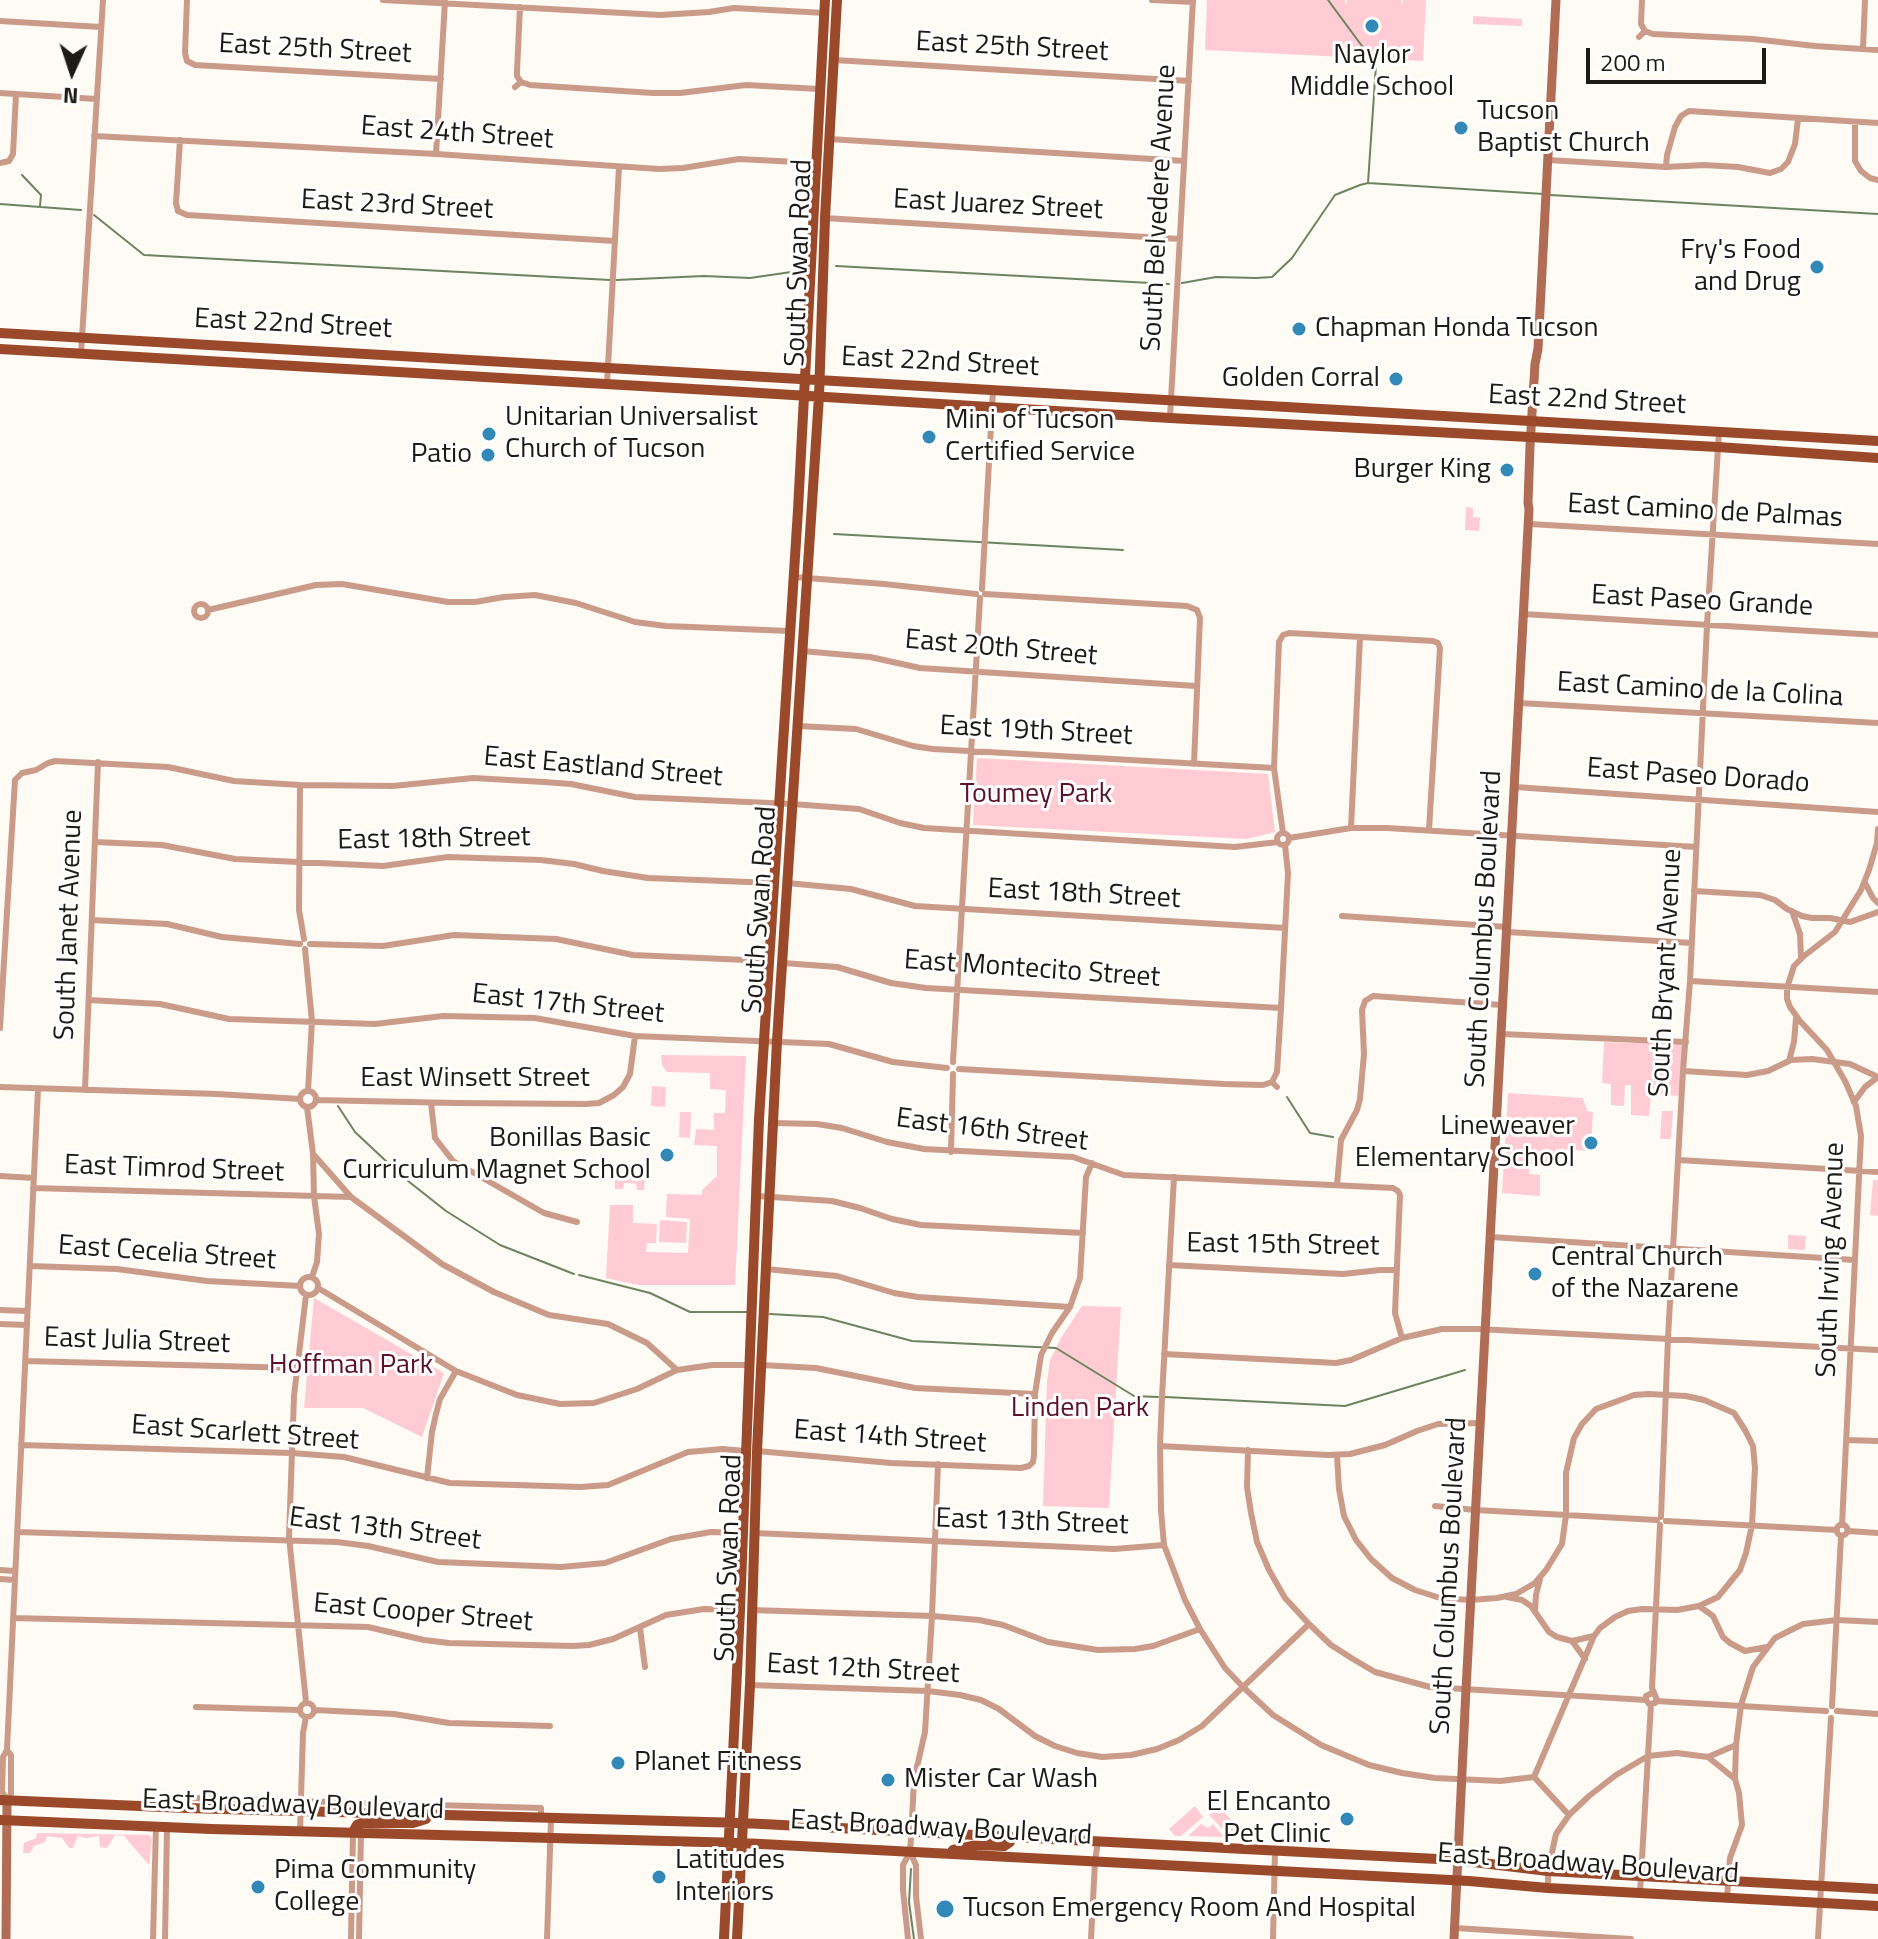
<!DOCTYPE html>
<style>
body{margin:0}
#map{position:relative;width:1878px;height:1939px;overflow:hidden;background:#fefaf4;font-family:"Titillium Web",sans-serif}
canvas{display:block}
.north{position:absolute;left:32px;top:32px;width:80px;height:80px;-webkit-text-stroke:6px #fff;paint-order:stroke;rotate:183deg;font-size:22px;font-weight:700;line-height:32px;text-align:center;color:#1e1a15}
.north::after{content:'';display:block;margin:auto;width:28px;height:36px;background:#1e1a15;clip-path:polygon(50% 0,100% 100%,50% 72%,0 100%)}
.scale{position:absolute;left:1586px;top:48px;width:180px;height:36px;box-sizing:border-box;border:4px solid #1e1a15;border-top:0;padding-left:10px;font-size:24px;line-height:28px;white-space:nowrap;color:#1e1a15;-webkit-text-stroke:6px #fff;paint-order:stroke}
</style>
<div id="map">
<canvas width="1878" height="1939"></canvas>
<div class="north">N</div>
<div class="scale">200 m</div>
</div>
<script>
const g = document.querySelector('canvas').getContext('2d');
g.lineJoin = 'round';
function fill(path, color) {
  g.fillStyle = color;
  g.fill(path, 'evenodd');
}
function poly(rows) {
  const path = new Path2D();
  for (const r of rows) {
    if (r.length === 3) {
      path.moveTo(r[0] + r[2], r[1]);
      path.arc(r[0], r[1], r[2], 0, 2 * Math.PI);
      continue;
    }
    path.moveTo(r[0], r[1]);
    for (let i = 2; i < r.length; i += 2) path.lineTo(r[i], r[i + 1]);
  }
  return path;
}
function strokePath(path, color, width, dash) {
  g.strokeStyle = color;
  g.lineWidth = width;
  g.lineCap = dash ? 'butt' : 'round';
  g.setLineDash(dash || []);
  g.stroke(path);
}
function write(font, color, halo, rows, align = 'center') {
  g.font = font + ' "Titillium Web",sans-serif';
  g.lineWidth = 6;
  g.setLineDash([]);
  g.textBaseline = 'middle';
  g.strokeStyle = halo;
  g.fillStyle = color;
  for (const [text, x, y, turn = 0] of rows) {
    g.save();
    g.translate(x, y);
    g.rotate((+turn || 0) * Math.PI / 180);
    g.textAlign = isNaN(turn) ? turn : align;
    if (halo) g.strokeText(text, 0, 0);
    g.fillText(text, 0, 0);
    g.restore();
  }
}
fill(poly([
 [1207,0,1345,0,1346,6,1347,0,1401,0,1402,7,1403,0,1426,0,1423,61,1205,50],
 [1473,16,1522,19,1522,26,1473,24],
 [1466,507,1473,508,1473,517,1480,518,1479,531,1465,530],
 [977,758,1268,774,1275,832,1247,839,973,825],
 [1633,1040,1686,1042,1682,1096,1651,1094,1649,1116,1631,1115,1631,1085,1625,1085,1624,1106,1611,1105,1611,1084,1602,1083,1604,1042,1633,1043],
 [661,1055,746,1056,735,1285,638,1285,606,1278,610,1205,633,1205,633,1223,657,1224,656,1243,647,1243,646,1252,688,1253,690,1219,666,1217,667,1194,702,1195,702,1190,717,1176,717,1146,694,1145,696,1129,714,1130,714,1113,725,1113,726,1090,710,1089,710,1073,667,1072,662,1065],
 [652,1086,666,1087,665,1107,651,1106],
 [1508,1093,1583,1098,1587,1111,1593,1112,1591,1151,1556,1149,1555,1165,1530,1164,1529,1174,1540,1175,1540,1196,1502,1193],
 [1662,1111,1673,1111,1671,1139,1660,1139],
 [680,1112,691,1112,690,1138,679,1137],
 [620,1175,645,1176,644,1190,637,1190,636,1184,630,1183,624,1183,623,1189,615,1189,615,1176],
 [1873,1180,1878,1180,1878,1216,1870,1215],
 [660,1220,687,1222,686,1243,659,1242],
 [1788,1235,1806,1236,1805,1250,1788,1249],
 [314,1298,444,1373,422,1437,363,1408,304,1408],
 [1082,1306,1121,1307,1109,1508,1043,1506,1047,1381,1050,1360,1061,1338],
 [1195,1806,1203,1817,1181,1836,1175,1836,1169,1829],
 [1218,1806,1242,1831,1233,1840,1209,1815],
 [1201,1824,1208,1828,1213,1824,1224,1837,1188,1836],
 [37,1833,149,1835,152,1839,149,1865,124,1836,115,1835,107,1848,100,1847,99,1836,86,1838,78,1836,73,1848,69,1848,62,1838,47,1836,45,1842,34,1846,30,1853,23,1853,24,1843,36,1838]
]), '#ffccd4');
strokePath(poly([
 [1328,0,1376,65,1368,183,1544,194],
 [22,175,41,195,40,206],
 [1550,195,1878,214],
 [0,204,81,210],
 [94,215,144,255,610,280],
 [836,266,1169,284],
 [616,280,704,276,750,278,798,271],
 [1182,283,1216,277,1256,278,1272,277,1292,258,1335,195,1360,185,1368,183],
 [834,534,1123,550],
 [1287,1097,1310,1133,1333,1137],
 [338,1106,355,1132,403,1177,446,1211,500,1245,574,1274],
 [579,1275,650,1293,690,1312,747,1312],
 [770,1314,823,1317,912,1341,1056,1348,1134,1396,1158,1397],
 [1165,1397,1345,1406,1465,1370],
 [911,1869,909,1902,914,1939]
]), '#6c8461', 2);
strokePath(poly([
 [187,0,185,53,187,61],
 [383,0,660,15,709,12,734,8,825,13],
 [1152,0,1193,2],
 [0,21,101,27],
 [1645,31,1653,34,1753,39,1815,46,1878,50],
 [1639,37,1645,31,1641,24,1642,0],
 [1863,49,1865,0],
 [834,60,1189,81],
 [187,61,195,65,441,79],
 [521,82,530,85,653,93,680,93,746,85,819,89],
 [515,87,521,82,517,76,517,71,520,7],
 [0,93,96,99],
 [1855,122,1855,161,1861,171,1870,178,1878,180],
 [94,136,436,154,659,169,683,168,739,159,816,163],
 [829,139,1184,161],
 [436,154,445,1],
 [1548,160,1666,167,1704,165,1738,167,1770,173,1781,169,1788,162,1795,144,1798,119],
 [0,163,9,161,13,154,16,94],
 [1666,167,1667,155,1675,127,1681,116,1689,111,1878,123],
 [178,211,187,215,615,241],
 [178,211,176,203,180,140],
 [824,218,1180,239],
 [81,354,103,0],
 [607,384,619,167],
 [1170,418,1193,0],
 [1529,524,1878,544],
 [794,577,884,584,976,594],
 [982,589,993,390],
 [985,594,1187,606,1197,610],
 [201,611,7],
 [208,610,316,585,342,584,448,602,475,602,504,597,535,595,576,603,635,622,666,626,790,631],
 [1523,614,1878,635],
 [802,651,870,657,920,668,1196,686],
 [1519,703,1878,723],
 [799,726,856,729,913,746,933,749,1274,768],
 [1194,764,1200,618,1197,610],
 [300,785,299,910,304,939],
 [1515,787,1878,812],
 [1351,828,1360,637],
 [1283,839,6],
 [1283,833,1274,768,1279,642,1283,635,1289,633,1433,641,1438,643,1440,648,1429,830],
 [1289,838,1351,828,1387,828,1696,847],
 [95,842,162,845,235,859,383,866,448,857,541,860,574,864,603,871,648,878,773,883],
 [787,883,851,889,915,906,1285,928],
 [1865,883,1873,898,1878,903],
 [1694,891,1760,895,1775,900,1787,909,1802,916,1812,918,1830,918,1850,922,1878,912],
 [1792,911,1800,934,1801,958],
 [1342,916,1507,927],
 [92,920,167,924,222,937,300,944],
 [1507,932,1692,943],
 [310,944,383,946,454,935,556,939,633,955,769,961],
 [305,949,312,1021,308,1091],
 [783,963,837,967,891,983,926,988,1281,1008],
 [1690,981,1878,992],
 [89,1000,160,1004,229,1019,375,1024,443,1016,535,1018,635,1036,829,1044,893,1062,947,1068],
 [0,1028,15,780,22,773,36,770,48,763,55,761,168,767,234,781,300,785,393,786,473,778,544,782,571,784,635,797,792,804,859,809,900,823,924,828,1235,847,1278,842],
 [1501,1034,1686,1042],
 [1789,1061,1794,1042,1796,1018],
 [953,1062,980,598],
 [959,1069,1224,1084,1263,1085,1272,1082,1277,1087],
 [1683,1071,1747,1075,1768,1071,1791,1060,1812,1059,1850,1064,1878,1077],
 [1272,1082,1277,1072,1281,1008,1288,873,1285,845],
 [0,1087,217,1094,300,1099],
 [85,1090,98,762],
 [308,1099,8],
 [316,1100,456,1103,585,1104,599,1103,614,1095,623,1087,630,1074,635,1036],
 [1854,1102,1865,1087,1878,1077],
 [431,1103,435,1138,453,1161,544,1213,577,1222],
 [307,1107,313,1154,314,1196,319,1234,317,1262,312,1277],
 [773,1123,817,1124,842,1128,887,1142,924,1149,1073,1157,1124,1175,1393,1188,1398,1191,1400,1195,1395,1313,1402,1338],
 [951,1152,953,1074],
 [314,1155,351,1197],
 [1679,1160,1878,1172],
 [0,1176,34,1178],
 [1174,1177,1162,1397,1160,1446,1161,1510,1164,1545,1185,1600,1200,1629,1225,1668,1244,1688,1273,1715,1321,1745,1369,1765,1402,1773,1435,1778,1500,1781,1534,1777],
 [1337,1185,1341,1140,1357,1110,1360,1099,1364,1054,1362,1010,1365,1001,1373,996,1502,1005],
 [33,1188,351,1197,442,1264,494,1292,549,1315,608,1324,647,1343,677,1370],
 [757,1196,832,1201,860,1208,892,1219,921,1225,1083,1233],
 [1491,1237,1855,1260],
 [1169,1265,1343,1274,1380,1270,1396,1270],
 [30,1266,117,1269,207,1281,300,1286],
 [766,1269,837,1276,894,1293,918,1297,1070,1307],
 [309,1286,9],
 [318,1288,456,1371,517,1395,560,1404,594,1403,637,1389,677,1370,712,1365,750,1365],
 [0,1310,27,1311],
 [0,1324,27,1325],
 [1164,1354,1336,1363,1351,1360,1402,1338,1442,1329,1478,1329,1878,1350],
 [25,1361,297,1368],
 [761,1365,816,1368,915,1388,1035,1394],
 [1846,1440,1878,1441],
 [21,1445,292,1453,344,1457,450,1483,581,1487,608,1485,688,1452,723,1449,745,1451],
 [1160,1446,1328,1455,1350,1454,1385,1445,1417,1431,1438,1424,1480,1423],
 [1248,1450,1247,1487,1251,1513,1257,1542,1269,1570,1285,1598,1309,1624,1331,1645,1353,1659,1375,1672,1430,1687,1646,1700],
 [757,1451,891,1463,1021,1468,1029,1466,1033,1462,1034,1455,1035,1394,1041,1355,1052,1333,1070,1307,1080,1278,1086,1177,1092,1163],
 [1337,1455,1339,1489,1344,1516,1356,1540,1371,1559,1392,1578,1415,1590,1440,1598,1470,1600,1497,1598,1516,1594,1535,1583,1546,1570,1562,1544,1566,1515,1566,1473,1574,1438,1582,1424,1596,1409,1634,1395,1649,1394,1686,1396,1704,1400,1734,1413,1745,1430,1753,1446,1755,1468,1752,1525,1746,1553,1740,1570,1718,1597,1699,1606,1677,1610,1642,1609,1628,1611,1615,1617,1600,1628,1594,1636,1534,1777],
 [427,1478,432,1432,436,1414,440,1399,456,1371],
 [1435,1506,1475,1510,1657,1520],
 [1661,1517,1668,1338,1683,1071,1690,981,1707,625,1719,432],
 [1666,1521,1837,1530],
 [1842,1530,5.5],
 [1842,1525,1861,1136,1856,1106,1845,1081,1827,1050,1800,1021,1790,1007,1787,999,1787,988,1794,966,1804,956,1835,932,1861,890,1869,870,1877,843,1878,829],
 [1848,1531,1878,1533],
 [17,1532,337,1542,368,1546,438,1562,561,1567,605,1563,671,1539,711,1532,742,1533],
 [754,1533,1114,1549,1164,1545],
 [0,1570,15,1571],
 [0,1579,15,1580],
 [1507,1597,1522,1600,1531,1606,1549,1632,1557,1637,1572,1641,1585,1659],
 [1699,1606,1713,1616,1723,1637,1730,1643,1745,1651,1767,1647],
 [751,1610,932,1616,979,1620,1003,1625,1048,1642,1098,1650,1135,1649,1153,1646,1200,1629],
 [1535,1611,1536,1595,1540,1579],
 [13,1618,368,1627,424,1640,449,1643,573,1646,589,1645,613,1639,666,1615,704,1609,740,1610],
 [640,1628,645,1667],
 [1572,1641,1594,1636],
 [750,1685,928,1691,960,1695,981,1700,999,1709,1035,1736,1055,1746,1077,1753,1102,1757,1131,1755,1157,1749,1179,1740,1202,1726,1309,1624],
 [1652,1693,1646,1696,1646,1700,1649,1704,1655,1703,1657,1700,1652,1688,1660,1525],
 [1656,1701,1826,1711],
 [306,1702,289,1537,294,1396,306,1295],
 [307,1710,7],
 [1832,1706,1841,1536],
 [196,1707,299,1710],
 [314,1710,394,1714,449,1723,550,1726],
 [1837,1711,1878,1714],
 [7,1750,11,1755,11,1794,7,1801,2,1791,3,1757,7,1750,38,1089],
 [1708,1757,1735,1779],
 [1534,1777,1569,1815],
 [192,1798,541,1808,541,1819],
 [300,1831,303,1733,306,1717],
 [1548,1888,1548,1871,1556,1834,1569,1815,1589,1796,1616,1775,1648,1756,1677,1753,1708,1757,1736,1745],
 [1640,1893,1651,1704],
 [1727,1898,1730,1858,1742,1825,1739,1793,1735,1779,1736,1745,1741,1705,1753,1667,1775,1638,1803,1624,1837,1620,1878,1622],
 [1455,1928,1631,1939],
 [153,1939,156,1826],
 [165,1939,167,1827],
 [351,1939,353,1832],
 [359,1939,361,1832],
 [547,1939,551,1819],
 [908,1939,903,1890,903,1865,910,1852],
 [921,1939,916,1896,916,1865,910,1852,911,1838,914,1780,925,1732,932,1616,938,1464],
 [1091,1939,1095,1861,1098,1841],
 [1273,1939,1275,1851],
 [1818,1939,1831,1718]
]), '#cb9b8a', 6);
strokePath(poly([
 [6,1939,7,1801],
 [1454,1939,1466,1689,1529,509,1528,503,1530,446,1535,364,1538,349,1556,0]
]), '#b06c54', 9);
strokePath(poly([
 [0,333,1878,441],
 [0,349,727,391,1170,418,1718,447,1878,458],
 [0,1800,186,1808,743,1823,1457,1860,1548,1871,1878,1889],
 [0,1820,211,1829,742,1843,1469,1881,1548,1888,1878,1906],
 [353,1832,357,1825,362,1823,413,1823,426,1819],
 [953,1850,977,1845,1004,1846,1010,1842,1011,1837],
 [724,1939,740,1610,759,1119,798,510,825,0],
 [737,1939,750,1685,757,1451,777,1041,819,396,825,218,837,0]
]), '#9a492a', 10);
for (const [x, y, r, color] of [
 [1372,26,8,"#3289b8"],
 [1461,128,8,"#3289b8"],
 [1817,267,8,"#3289b8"],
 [1299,329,8,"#3289b8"],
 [1396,379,8,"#3289b8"],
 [489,434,8,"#3289b8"],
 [929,437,8,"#3289b8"],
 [488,455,8,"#3289b8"],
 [1507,470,8,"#3289b8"],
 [1591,1143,8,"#3289b8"],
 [667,1155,8,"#3289b8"],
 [1535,1274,8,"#3289b8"],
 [618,1763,8,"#3289b8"],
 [888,1780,8,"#3289b8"],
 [1347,1819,8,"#3289b8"],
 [659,1877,8,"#3289b8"],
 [258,1887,8,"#3289b8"],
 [945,1909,10,"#3289b8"]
]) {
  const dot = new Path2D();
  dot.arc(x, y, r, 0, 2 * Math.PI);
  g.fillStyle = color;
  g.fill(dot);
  strokePath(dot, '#fff', 3);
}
write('28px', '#1e1a15', '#fff', [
 ["East 25th Street",1012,48,3],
 ["East 25th Street",315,50,3],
 ["East 24th Street",457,134,4],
 ["East 23rd Street",397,206,3],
 ["East Juarez Street",998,206,3],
 ["South Belvedere Avenue",1160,208,-87],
 ["South Swan Road",800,263,-88],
 ["East 22nd Street",293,325,3],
 ["East 22nd Street",940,363,3],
 ["East 22nd Street",1587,401,3],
 ["East Camino de Palmas",1705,512,3],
 ["East Paseo Grande",1702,602,3],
 ["East 20th Street",1001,649,5],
 ["East Camino de la Colina",1700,691,3],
 ["East 19th Street",1036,732,3],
 ["East Eastland Street",603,768,5],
 ["East Paseo Dorado",1698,777,4],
 ["East 18th Street",434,840,-1],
 ["East 18th Street",1084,895,3],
 ["South Swan Road",761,910,-86],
 ["South Janet Avenue",70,925,-88],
 ["South Columbus Boulevard",1485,929,-87],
 ["East Montecito Street",1032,970,4],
 ["South Bryant Avenue",1667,973,-87],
 ["East 17th Street",568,1005,6],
 ["East Winsett Street",475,1079],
 ["East 16th Street",992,1131,7],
 ["East Timrod Street",174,1170,2],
 ["East 15th Street",1283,1246,1],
 ["East Cecelia Street",167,1254,4],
 ["South Irving Avenue",1832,1260,-88],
 ["East Julia Street",137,1342,2],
 ["East Scarlett Street",245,1434,4],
 ["East 14th Street",890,1438,4],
 ["East 13th Street",1032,1523,2],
 ["East 13th Street",385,1530,7],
 ["South Swan Road",730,1558,-88],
 ["South Columbus Boulevard",1450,1576,-87],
 ["East Cooper Street",423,1614,5],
 ["East 12th Street",863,1670,3],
 ["East Broadway Boulevard",293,1806,2],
 ["East Broadway Boulevard",941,1829,3],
 ["East Broadway Boulevard",1588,1865,4]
]);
write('28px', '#1e1a15', '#fff', [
 ["Naylor",1372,56,"center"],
 ["Middle School",1372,88,"center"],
 ["Tucson",1477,112],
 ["Baptist Church",1477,144],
 ["Fry's Food",1801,251,"right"],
 ["and Drug",1801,283,"right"],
 ["Chapman Honda Tucson",1315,329],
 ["Golden Corral",1380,379,"right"],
 ["Unitarian Universalist",505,418],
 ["Church of Tucson",505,450],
 ["Mini of Tucson",945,421],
 ["Certified Service",945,453],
 ["Patio",472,455,"right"],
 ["Burger King",1491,470,"right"],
 ["Lineweaver",1575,1127,"right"],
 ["Elementary School",1575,1159,"right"],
 ["Bonillas Basic",651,1139,"right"],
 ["Curriculum Magnet School",651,1171,"right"],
 ["Central Church",1551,1258],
 ["of the Nazarene",1551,1290],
 ["Planet Fitness",634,1763],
 ["Mister Car Wash",904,1780],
 ["El Encanto",1331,1803,"right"],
 ["Pet Clinic",1331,1835,"right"],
 ["Latitudes",675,1861],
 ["Interiors",675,1893],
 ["Pima Community",274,1871],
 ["College",274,1903],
 ["Tucson Emergency Room And Hospital",963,1909]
], 'left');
write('28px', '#5d1128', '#fff', [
 ["Toumey Park",1036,795],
 ["Hoffman Park",351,1366],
 ["Linden Park",1080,1409]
]);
</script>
